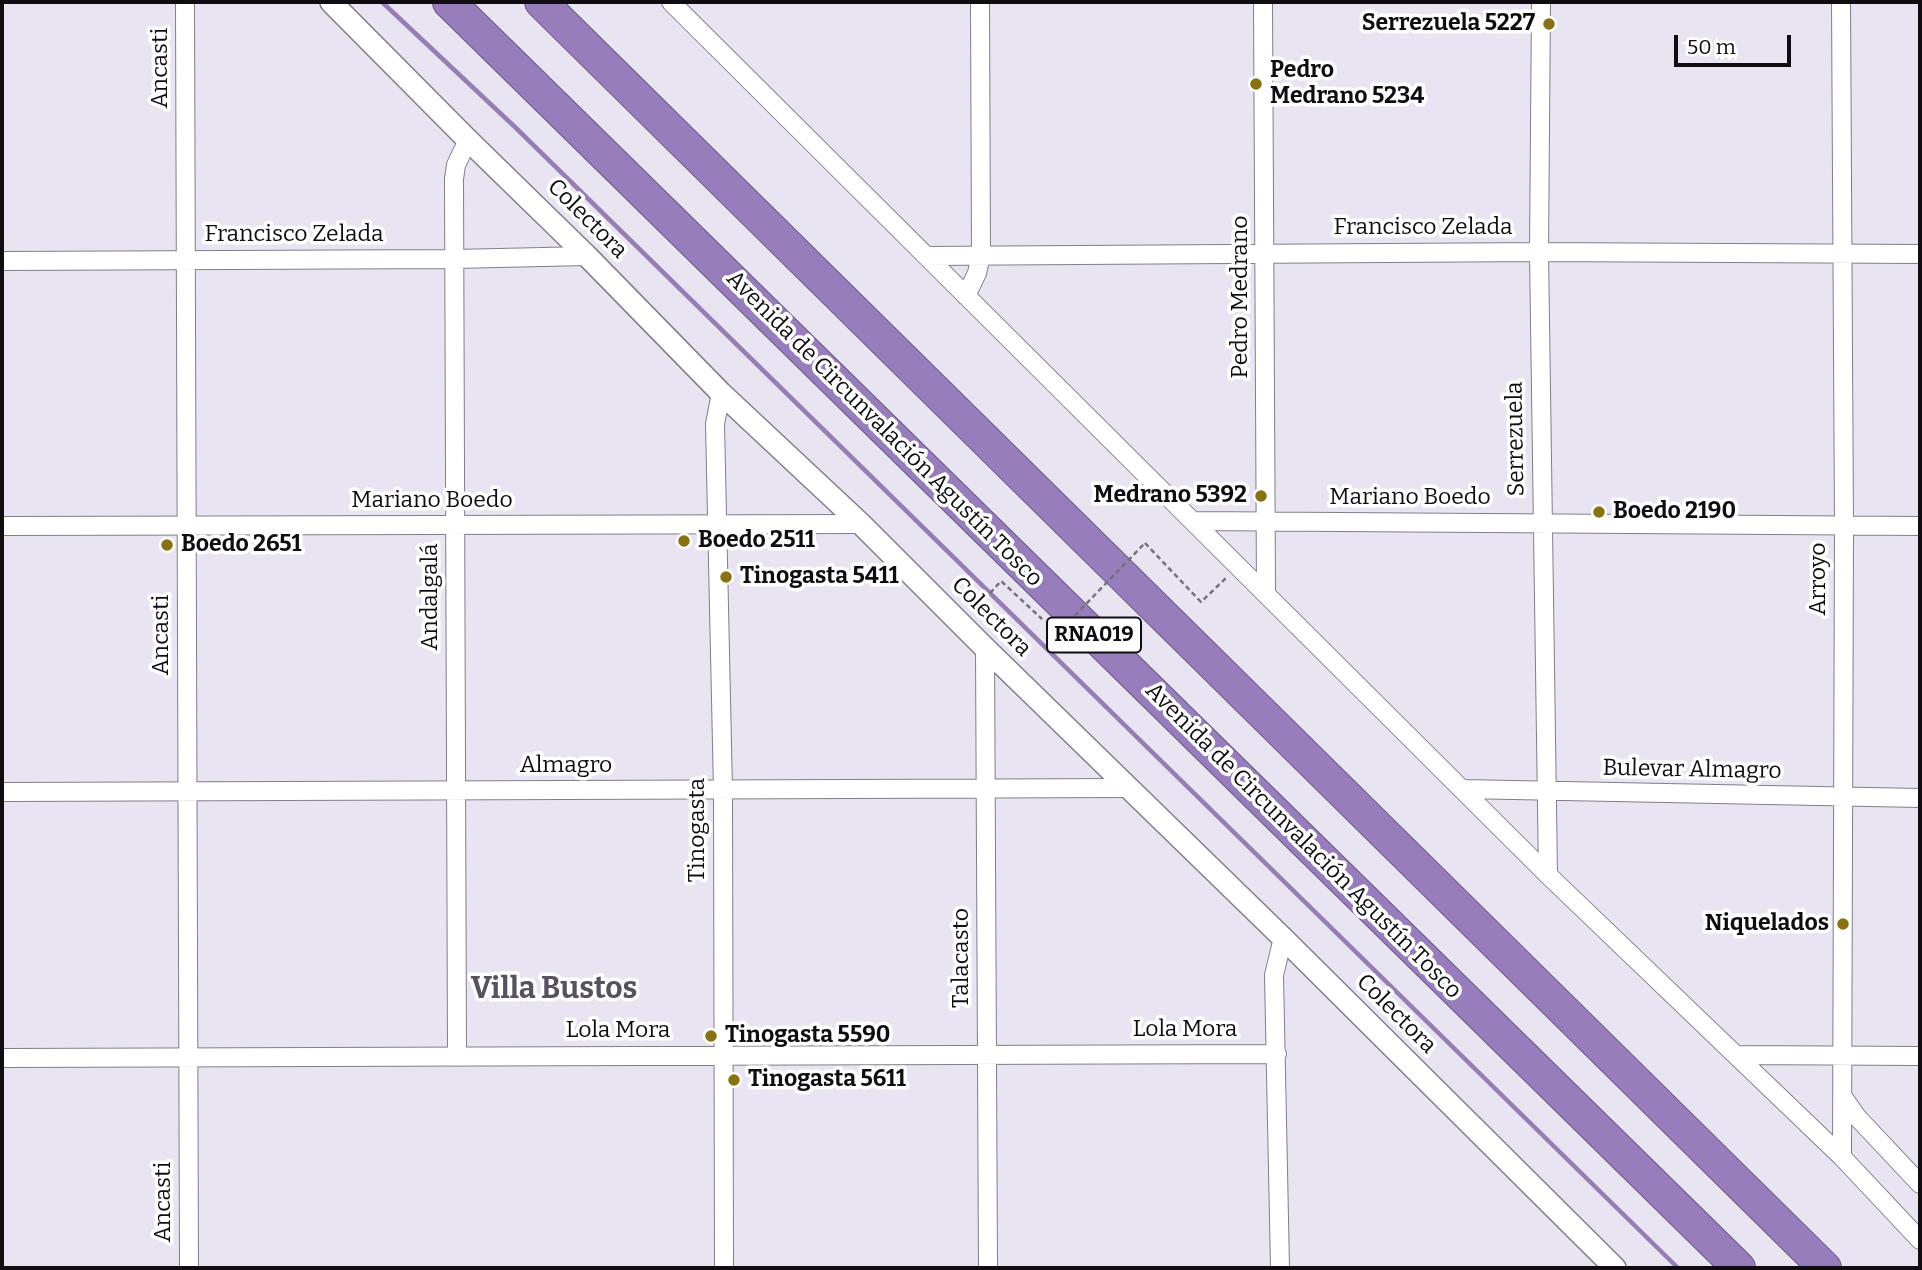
<!DOCTYPE html>
<meta charset="utf-8">
<style>
body{margin:0}
#map{position:relative;width:1922px;height:1270px;overflow:hidden;background:#e9e4f1;font-family:Bitter,serif}
canvas{display:block}
.frame{position:absolute;inset:0;border:4px solid #0f0d11;pointer-events:none}
.scale{position:absolute;left:1674px;top:35px;width:117px;height:32px;box-sizing:border-box;border:4px solid #0f0d11;border-top:0;padding-left:9px;font-size:21px;line-height:24px;white-space:nowrap;color:#0f0d11;-webkit-text-stroke:5px #fff;paint-order:stroke}
</style>
<div id="map">
<canvas width="1922" height="1270"></canvas>
<div class="frame"></div>
<div class="scale">50 m</div>
</div>
<script>
const g = document.querySelector('canvas').getContext('2d');
g.lineJoin = 'round';
function poly(rows) {
  const path = new Path2D();
  for (const r of rows) {
    path.moveTo(r[0], r[1]);
    for (let i = 2; i < r.length; i += 2) path.lineTo(r[i], r[i + 1]);
  }
  return path;
}
function strokePath(path, color, width, dash) {
  g.strokeStyle = color;
  g.lineWidth = width;
  g.lineCap = dash ? 'butt' : 'round';
  g.setLineDash(dash || []);
  g.stroke(path);
}
function write(font, color, halo, rows, align = 'center') {
  g.font = font + ' Bitter,serif';
  g.lineWidth = 7;
  g.setLineDash([]);
  g.textBaseline = 'middle';
  g.strokeStyle = halo;
  g.fillStyle = color;
  for (const [text, x, y, turn = 0] of rows) {
    g.save();
    g.translate(x, y);
    g.rotate((+turn || 0) * Math.PI / 180);
    g.textAlign = isNaN(turn) ? turn : align;
    if (halo) g.strokeText(text, 0, 0);
    g.fillText(text, 0, 0);
    g.restore();
  }
}
strokePath(poly([
 [382,2,516,128,1678,1268]
]), '#957eb3', 4.5);
const minor = poly([
 [185,2,189,1268],
 [671,2,1548,875,1842,1157,1920,1240],
 [1263,2,1266,592],
 [1541,2,1539,252,1548,875],
 [1841,2,1844,525,1842,1157],
 [926,256,1539,252,1920,254],
 [2,261,454,259,587,256],
 [966,296,977,273,981,255,980,2],
 [721,393,715,424,723,790,724,1268],
 [1194,521,1920,526],
 [2,526,861,524],
 [985,648,988,1268],
 [1462,789,1920,798],
 [2,792,1130,788],
 [1737,1055,1920,1056],
 [457,1056,454,179,456,165,468,140],
 [2,1058,1277,1054],
 [1843,1097,1857,1117,1920,1184],
 [1280,1268,1274,975,1283,938]
]);
const tertiary = poly([
 [331,2,468,140,587,256,721,393,861,524,985,648,1283,938,1615,1268]
]);
const motorway = poly([
 [449,2,1739,1268],
 [541,2,1825,1268]
]);
strokePath(minor, '#827e89', 20);
strokePath(tertiary, '#827e89', 24);
strokePath(motorway, '#685680', 34);
strokePath(poly([
 [1145,543,1201,602,1226,578],
 [973,612,1001,581,1042,619]
]), '#747179', 2.5, [5, 3.5]);
strokePath(minor, '#fff', 18);
strokePath(tertiary, '#fff', 21);
strokePath(motorway, '#987dbc', 32);
strokePath(poly([
 [1057,634,1145,543]
]), '#747179', 2.5, [5, 3.5]);
for (const [x, y, r, color] of [
 [1549,24,7,"#897214"],
 [1256,84,7,"#897214"],
 [1261,496,7,"#897214"],
 [1599,512,7,"#897214"],
 [684,541,7,"#897214"],
 [167,545,7,"#897214"],
 [726,577,7,"#897214"],
 [1843,924,7,"#897214"],
 [711,1036,7,"#897214"],
 [734,1080,7,"#897214"]
]) {
  const dot = new Path2D();
  dot.arc(x, y, r, 0, 2 * Math.PI);
  g.fillStyle = color;
  g.fill(dot);
  strokePath(dot, '#fff', 2.5);
}
for (const [x, y, w] of [
 [1094,635,94]
]) {
  const box = new Path2D();
  box.roundRect(x - w / 2, y - 17.5, w, 35, 5);
  g.fillStyle = '#fff';
  g.fill(box);
  strokePath(box, '#0f0d11', 2);
}
write('bold 21px', '#0f0d11', null, [
 ["RNA019",1094,635]
]);
write('bold 23px', '#0f0d11', '#fff', [
 ["Serrezuela 5227",1535,24,"right"],
 ["Pedro",1270,71],
 ["Medrano 5234",1270,97],
 ["Medrano 5392",1247,496,"right"],
 ["Boedo 2190",1613,512],
 ["Boedo 2511",698,541],
 ["Boedo 2651",181,545],
 ["Tinogasta 5411",740,577],
 ["Niquelados",1829,924,"right"],
 ["Tinogasta 5590",725,1036],
 ["Tinogasta 5611",748,1080]
], 'left');
write('23px', '#0f0d11', '#fff', [
 ["Ancasti",161,68,-90],
 ["Colectora",587,219,45],
 ["Francisco Zelada",1423,228],
 ["Francisco Zelada",294,235],
 ["Pedro Medrano",1241,297,-90],
 ["Avenida de Circunvalación Agustín Tosco",884,429,45],
 ["Serrezuela",1516,439,-91],
 ["Mariano Boedo",1410,498],
 ["Mariano Boedo",432,501],
 ["Arroyo",1819,579,-90],
 ["Andalgalá",431,597,-90],
 ["Colectora",991,617,45],
 ["Ancasti",162,635,-90],
 ["Almagro",566,766],
 ["Bulevar Almagro",1692,770,1],
 ["Tinogasta",698,830,-90],
 ["Avenida de Circunvalación Agustín Tosco",1303,841,45],
 ["Talacasto",962,958,-90],
 ["Colectora",1396,1014,45],
 ["Lola Mora",1185,1030],
 ["Lola Mora",618,1031],
 ["Ancasti",164,1202,-90]
]);
write('bold 30px', '#57535e', '#fff', [
 ["Villa Bustos",554,990]
]);
</script>
